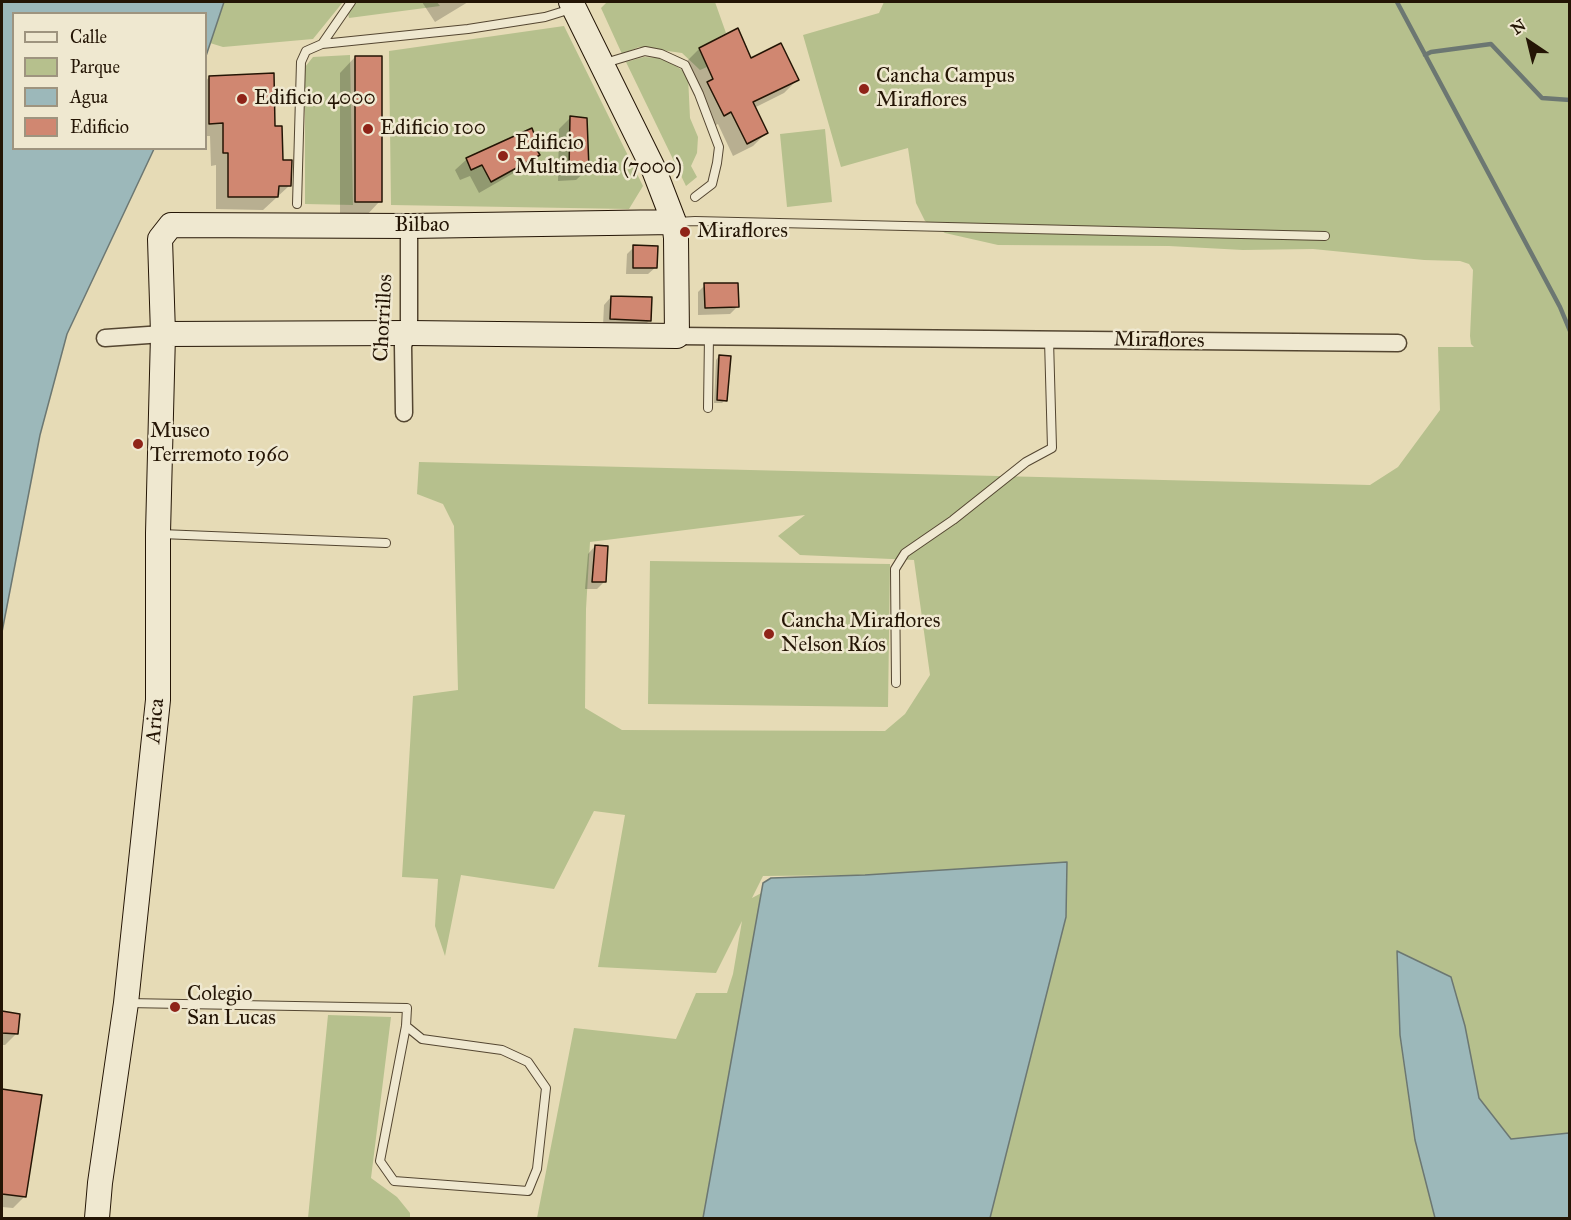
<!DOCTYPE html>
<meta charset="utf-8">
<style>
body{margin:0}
#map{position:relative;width:1571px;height:1220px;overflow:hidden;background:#e6dbb6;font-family:"IM FELL Great Primer",serif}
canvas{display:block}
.frame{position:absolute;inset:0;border:3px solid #241505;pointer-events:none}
.legend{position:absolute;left:12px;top:12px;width:195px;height:138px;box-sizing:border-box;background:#efe8d0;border:2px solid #9e947f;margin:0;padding:8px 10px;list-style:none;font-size:18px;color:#241505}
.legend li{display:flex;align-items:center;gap:12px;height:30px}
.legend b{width:30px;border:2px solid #9e947f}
.north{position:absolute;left:1499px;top:12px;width:60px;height:60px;-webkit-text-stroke:4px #efe8d0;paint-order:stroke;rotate:325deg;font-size:16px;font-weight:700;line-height:24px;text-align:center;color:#241505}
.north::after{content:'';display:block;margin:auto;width:21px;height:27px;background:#241505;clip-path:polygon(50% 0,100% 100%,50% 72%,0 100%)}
</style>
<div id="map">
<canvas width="1571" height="1220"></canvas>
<div class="frame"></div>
<ul class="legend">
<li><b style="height:8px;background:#efe8d0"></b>Calle</li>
<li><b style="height:16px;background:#b6c08d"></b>Parque</li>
<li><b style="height:16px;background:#9cb8ba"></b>Agua</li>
<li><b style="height:16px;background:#d08771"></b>Edificio</li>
</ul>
<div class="north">N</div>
</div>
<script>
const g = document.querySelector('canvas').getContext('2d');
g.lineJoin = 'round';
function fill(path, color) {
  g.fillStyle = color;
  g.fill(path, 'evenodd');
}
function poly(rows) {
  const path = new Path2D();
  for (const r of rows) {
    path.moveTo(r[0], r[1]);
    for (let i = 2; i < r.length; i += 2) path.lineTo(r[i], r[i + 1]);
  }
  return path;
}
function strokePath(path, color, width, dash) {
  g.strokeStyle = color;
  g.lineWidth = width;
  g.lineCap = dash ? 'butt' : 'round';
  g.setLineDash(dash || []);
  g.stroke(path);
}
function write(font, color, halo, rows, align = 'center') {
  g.font = font + ' "IM FELL Great Primer",serif';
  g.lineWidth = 5;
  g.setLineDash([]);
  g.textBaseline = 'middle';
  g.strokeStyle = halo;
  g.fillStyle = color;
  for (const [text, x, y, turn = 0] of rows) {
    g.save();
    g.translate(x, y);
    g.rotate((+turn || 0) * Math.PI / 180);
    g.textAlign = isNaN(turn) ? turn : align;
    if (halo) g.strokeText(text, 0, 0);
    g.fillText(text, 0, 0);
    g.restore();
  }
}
fill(poly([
 [224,2,343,2,313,39,223,47,210,43],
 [356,2,437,2,440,6,349,18,348,13],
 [607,2,715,2,726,33,699,48,707,67,700,70,682,53,639,47,622,54,601,8],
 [884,2,1569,2,1569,1218,990,1218,1038,1029,964,1218,537,1218,574,1028,676,1039,696,993,727,993,733,974,742,921,716,973,598,967,625,815,594,811,554,889,461,875,445,956,435,926,438,879,402,877,413,696,458,690,454,526,443,504,417,494,419,462,1370,485,1398,467,1440,410,1438,347,1474,347,1471,344,1470,336,1473,270,1469,264,1460,261,1424,260,1313,249,1243,250,1169,246,998,245,945,233,925,221,916,203,908,148,841,167,803,35,879,13],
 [805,515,778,536,800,555,914,560,930,675,905,714,885,731,622,730,585,708,586,609,590,542],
 [865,875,769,889,752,898,763,876],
 [564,26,643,186,629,209,391,205,389,51],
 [350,55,353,205,305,204,305,67,313,57],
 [644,57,659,58,671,63,682,70,688,76,690,118,698,137,697,153,691,166,697,177,686,186,626,62],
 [825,129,832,202,787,207,780,134],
 [650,561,890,564,888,707,648,704],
 [328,1015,391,1017,371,1178,397,1197,410,1213,410,1218,308,1218]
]), '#b6c08d');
const water = poly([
 [2,2,224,2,206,56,206,14,14,14,14,148,154,149,67,334,40,435,2,632,2,2],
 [1067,862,1066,917,990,1218,703,1218,763,883,771,878,865,875,1067,862],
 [1397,951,1451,977,1465,1026,1479,1098,1511,1139,1569,1133,1569,1218,1435,1218,1415,1140,1400,1035,1397,951]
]);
fill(water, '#9cb8ba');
strokePath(water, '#6c7772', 1.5);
fill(poly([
 [422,2,468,2,435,22],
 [699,49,750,60,797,80,784,93,754,108,766,133,753,146,733,156,718,124,710,128,695,96,700,91,686,62],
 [355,57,380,201,365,217,340,217,340,73],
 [209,77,274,128,289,186,263,210,216,209,216,165,211,166,210,136,206,136,206,81],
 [570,118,588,169,576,180,558,181,559,129],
 [531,142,538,154,526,166,479,193,470,176,460,180,455,170,467,159],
 [634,247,656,267,648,274,626,274,627,254],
 [705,285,737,307,730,314,698,315,698,292],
 [611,297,650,320,643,327,603,326,604,305],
 [719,356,725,400,722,403,714,403,716,360],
 [595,546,604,582,597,589,585,589,588,554],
 [2,1013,18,1015,16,1034,5,1045,2,1045],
 [2,1090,40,1096,24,1197,13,1208,2,1207]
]), '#0003');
strokePath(poly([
 [1397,2,1560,307,1570,331],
 [1425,55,1431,52,1491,44,1542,98,1570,100]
]), '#6c7772', 4.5);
const building = poly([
 [738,28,751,58,781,43,799,80,753,102,768,133,747,144,731,112,724,116,707,82,713,79,699,48,738,28],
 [355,56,382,56,382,202,355,202,355,56],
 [274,73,275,126,282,126,283,160,292,160,291,186,279,186,278,197,228,197,228,153,223,153,223,123,209,124,209,76,274,73],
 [570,116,587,118,589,169,569,171,570,116],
 [532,128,536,139,532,142,540,155,491,182,482,165,471,170,466,158,532,128],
 [633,245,658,246,657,268,633,268,633,245],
 [704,283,738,283,739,307,705,308,704,283],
 [611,296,652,297,651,321,610,319,611,296],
 [719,355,731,356,727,401,717,400,719,355],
 [595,545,608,546,606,582,592,582,595,545],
 [2,1011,20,1014,18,1034,2,1033,2,1011],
 [2,1089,42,1095,26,1197,2,1194,2,1089]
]);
fill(building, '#d08771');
strokePath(building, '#241505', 1.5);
const service = poly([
 [322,44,351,2],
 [605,63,645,51,661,54,685,65,699,94,719,147,717,163,712,184,695,197],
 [297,204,301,62,306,51,322,44,468,29,545,17,571,9],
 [677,222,695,221,1325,236],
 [708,408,709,336],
 [161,534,386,543],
 [896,683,895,569,905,553,953,520,1026,462,1052,448,1049,340],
 [127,1003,407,1008,406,1026,380,1161,394,1181,528,1191,537,1169,546,1088,528,1062,502,1050,422,1039,406,1026]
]);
const minor = poly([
 [677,336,1398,343],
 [105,338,163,334],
 [404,413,403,345,409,333,409,226]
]);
const secondary = poly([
 [163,334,409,333,677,336,676,238,674,222,654,170,571,2],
 [97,1218,100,1183,126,1003,158,700,158,533,163,334,160,239,171,225,409,226,674,222]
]);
strokePath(service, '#544631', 10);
strokePath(minor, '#544631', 19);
strokePath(secondary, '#241505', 26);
strokePath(service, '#efe8d0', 8);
strokePath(minor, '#efe8d0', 16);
strokePath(secondary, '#efe8d0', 24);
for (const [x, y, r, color] of [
 [864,89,6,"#8f2418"],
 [242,99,6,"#8f2418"],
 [368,129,6,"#8f2418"],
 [503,156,6,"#8f2418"],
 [685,232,6,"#8f2418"],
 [138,444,6,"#8f2418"],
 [769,634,6,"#8f2418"],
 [175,1007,6,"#8f2418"]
]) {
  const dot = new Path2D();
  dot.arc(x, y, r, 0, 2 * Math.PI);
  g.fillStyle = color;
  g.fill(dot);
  strokePath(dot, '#efe8d0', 2);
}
write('21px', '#241505', '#efe8d0', [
 ["Cancha Campus",876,77],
 ["Miraflores",876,101],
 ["Edificio 4000",254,99],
 ["Edificio 100",380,129],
 ["Edificio",515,144],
 ["Multimedia (7000)",515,168],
 ["Miraflores",697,232],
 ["Museo",150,432],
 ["Terremoto 1960",150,456],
 ["Cancha Miraflores",781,622],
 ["Nelson Ríos",781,646],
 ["Colegio",187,995],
 ["San Lucas",187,1019]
], 'left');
write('21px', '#241505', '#efe8d0', [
 ["Bilbao",422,226],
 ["Chorrillos",384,318,-87],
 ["Miraflores",1159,341,1],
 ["Arica",156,721,-85]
]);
</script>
